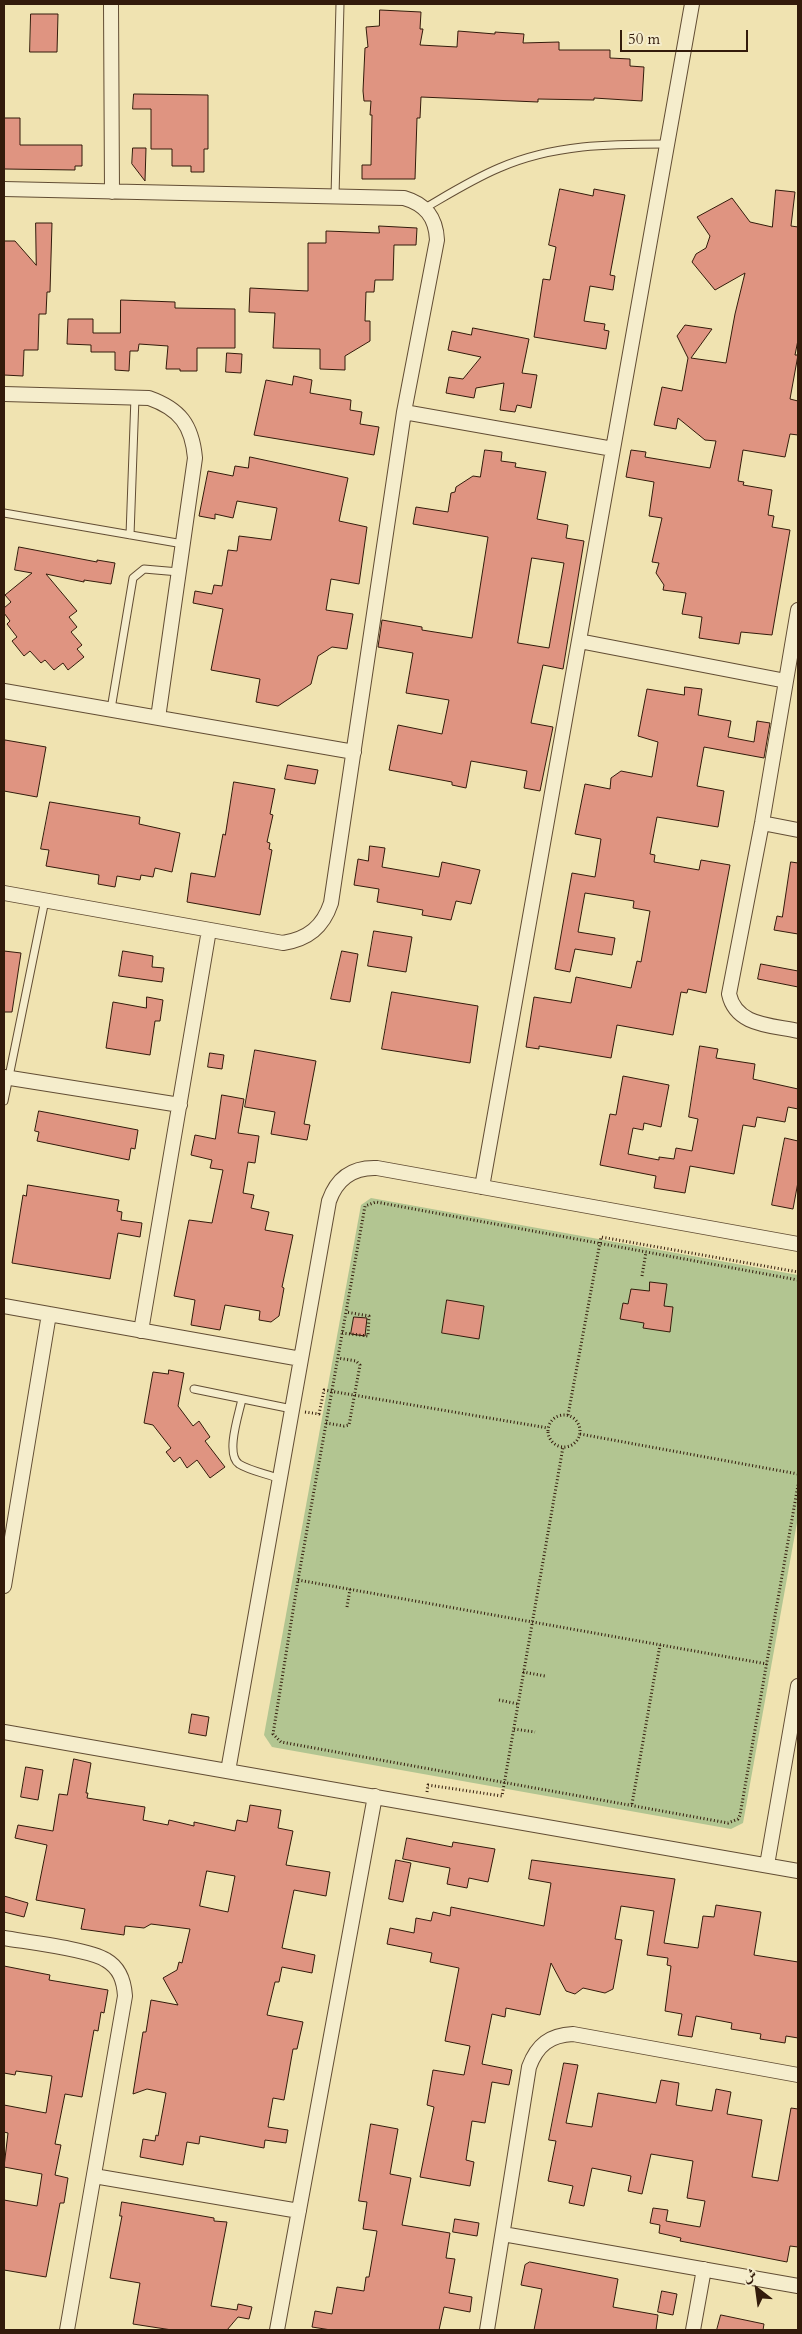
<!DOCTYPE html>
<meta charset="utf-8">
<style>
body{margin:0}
#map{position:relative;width:802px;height:2334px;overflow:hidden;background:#f0e3b1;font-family:Cardo,Amiri,serif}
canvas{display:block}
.frame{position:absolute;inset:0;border:5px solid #331b0b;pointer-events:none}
.north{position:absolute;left:732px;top:2264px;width:50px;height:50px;-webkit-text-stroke:4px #f5edcc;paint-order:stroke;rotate:330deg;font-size:14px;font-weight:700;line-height:20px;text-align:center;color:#331b0b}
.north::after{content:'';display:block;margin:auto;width:18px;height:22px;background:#331b0b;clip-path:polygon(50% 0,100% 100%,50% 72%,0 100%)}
.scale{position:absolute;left:620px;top:30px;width:128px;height:22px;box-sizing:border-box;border:2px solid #331b0b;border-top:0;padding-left:6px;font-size:15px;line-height:18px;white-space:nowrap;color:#331b0b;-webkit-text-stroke:4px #f5edcc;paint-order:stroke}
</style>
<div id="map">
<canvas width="802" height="2334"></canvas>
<div class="frame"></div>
<div class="north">ش</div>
<div class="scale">50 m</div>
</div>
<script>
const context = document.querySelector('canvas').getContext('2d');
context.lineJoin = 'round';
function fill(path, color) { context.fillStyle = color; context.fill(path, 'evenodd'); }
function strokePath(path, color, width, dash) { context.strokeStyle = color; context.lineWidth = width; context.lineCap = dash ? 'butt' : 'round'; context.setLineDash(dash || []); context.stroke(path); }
const green = new Path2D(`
 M371,1198L798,1275V1517L743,1823L731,1829L272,1747L264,1735L361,1205Z`);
const building = new Path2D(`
 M380,10L421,12L420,29H423L420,45L457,47L458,31L495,34V32L524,34L523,43L559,42V50H610V58L630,59V66L644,67L642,101L594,98V100L538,99V102L421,97L420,118H417L415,179H362V165H371L372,115H370L371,101H364L363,91L365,48L368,47L366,27L379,26Z
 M31,14H58L57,52H30Z
 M134,94L208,95V149H204V172H191V166H172V149H151V109H133Z
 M4,118H20V145H82V166H75V170L4,169Z
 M133,148H146L145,181L132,164Z
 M560,189L593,196L594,189L625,195L610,275L615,276L613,290L590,286L584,321L605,324L604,330L609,331L606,349L534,337L543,279L550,280L556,247L549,245Z
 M776,190L795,192L791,226L798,227V340L795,355H798L790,399L798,401V435L790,434L785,457L743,450L738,481L744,482L743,485L772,490L768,515L774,516L772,527L790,530L772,635L741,632L739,644L699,638L702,617L682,614L686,593L663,590L664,585L656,573L659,563L652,562L662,518L649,516L654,482L626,477L631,450L646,452L645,457L710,468L716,441L705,440L678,418L676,429L654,425L662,387L682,391L688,358L677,336L685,325L712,329L691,358L726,363L735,314L745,273L715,290L692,262L696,254L706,248L710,236L697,217L732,198L750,222L772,227Z
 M36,223H52L50,292H47L46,314H39L38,350H24L23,376L4,375V241H15L36,265Z
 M379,226L417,228L416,245H394L393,280H375L374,292H366L365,321H370V341L345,356V370L320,369V349L273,348L275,313L249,312L250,288L308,291V243H326V231L379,233Z
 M121,300L175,302V308L235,309V348H197V371H180V369H166L168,346L139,344L138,351H130L129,371L115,370V352H91V345L67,344L68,319H93V333H120Z
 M473,328L529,339L522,373L537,375L531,408L517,405L515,412L500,410L504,383L476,388L474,398L446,393L449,377L463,379L481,357L448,350L452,331L471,335Z
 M227,353L242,354L241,373L226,372Z
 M294,376L312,380L310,393L351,400L350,410L362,412L360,424L379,427L374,455L254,435L266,380L292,385Z
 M485,450L502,452L501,461L516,463L515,467L546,472L537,519L568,525L566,538L584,541L563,669L543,665L531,723L553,727L540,791L524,788L527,771L471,761L466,788L452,785V782L389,770L398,725L442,734L449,700L406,693L413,653L378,647L382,620L422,627V630L472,638L488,537L413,524L416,507L448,512L451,493L455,492L456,487L473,476L480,477ZM532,558L564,563L549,648L518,643Z
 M250,457L348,478L339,521L367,527L359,584L331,579L326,610L353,614L347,649L332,647L318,656L311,684L278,706L256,702L260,679L211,670L223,609L193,603L195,591L212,594L214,585L222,586L228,550L237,551L239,536L271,540L277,508L237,501L233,518L215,514V519L199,516L208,471L233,476L235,466L248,468Z
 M19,547L97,562V560L115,563L111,584L84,580V582L46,574L77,611L69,617L77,627L71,632L82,645L77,649L84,657L68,670L63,663L54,670L45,660L41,663L30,651L24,656L12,641L17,637L7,624L10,621L4,613V608L11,602L5,595L32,573L15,570Z
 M685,687L702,689L698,715L731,721L728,737L754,742L757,721L770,723L764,758L704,747L697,786L724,791L718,827L657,817L650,854L655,855L654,862L699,870L701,860L730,865L706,993L688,989L687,993L681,992L673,1035L617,1025L611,1058L539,1046V1049L526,1047L534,997L571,1003L576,977L631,988L637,961L641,962L650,911L633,908L634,901L585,893L578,932L615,938L612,955L575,949L570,972L555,969L572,873L595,877L601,839L575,834L585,784L610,789L611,778L621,771L652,777L658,742L638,736L647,689L684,695Z
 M5,740L46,747L37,797L4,791Z
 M288,765L318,770L315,784L285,779Z
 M234,782L275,789L270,814L273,815L267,842L270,843L269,849L272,850L260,915L187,902L191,873L215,877L223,834L225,835Z
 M50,802L140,817L139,824L180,833L172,872L155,868L153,877L141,875L140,880L117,876L115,887L98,884L99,875L46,866L49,850L41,849Z
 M370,846L385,848L382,867L439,877L442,862L480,870L471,904L456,901L451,920L422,915L423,910L377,902L379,889L354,885L358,859L368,861Z
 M791,862L798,863V934L774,930L777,916L782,917Z
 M374,931L412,937L406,972L368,966Z
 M4,951L21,953L12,1012H4Z
 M123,951L153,956L152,967L164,968L162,982L119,976Z
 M342,951L358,954L350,1002L331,999Z
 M761,964L798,971V987L758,979Z
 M392,992L478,1006L470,1063L382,1049Z
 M147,997L163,1000L160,1021H155L150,1055L106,1048L113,1002L146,1008Z
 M700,1046L718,1049L716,1058L755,1064L753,1079L798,1089V1109L788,1107L785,1122L757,1117L755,1127L743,1125L734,1174L690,1166L685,1193L654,1188L656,1176L600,1165L610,1114L616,1115L623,1076L669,1085L661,1127L644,1123L643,1130L633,1128L628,1154L659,1160V1157L674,1159L676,1148L692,1151L698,1119L689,1117Z
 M255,1050L316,1061L304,1124L310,1125L307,1140L271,1134L275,1112L245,1107Z
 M210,1053L224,1055L222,1069L208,1067Z
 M222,1095L244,1099L238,1133L259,1136L255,1163L248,1162L243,1193L254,1195L251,1208L269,1212L265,1230L293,1235L282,1287L284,1288L279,1316L271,1322L259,1320L260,1311L225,1305L220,1330L191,1325L195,1300L174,1296L189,1220L212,1223L223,1170L210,1168L212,1160L191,1155L195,1135L215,1139Z
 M39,1111L138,1130L135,1149L131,1148L129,1160L37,1141L39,1132L35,1131Z
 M785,1138L798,1141V1182L793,1209L772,1205Z
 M28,1185L119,1200L117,1211L122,1212L121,1220L142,1223L140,1237L118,1233L110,1279L12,1263L23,1195L26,1196Z
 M650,1282L667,1284L664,1306L673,1307L670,1332L643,1328L644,1323L620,1319L623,1303L628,1304L631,1289L649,1291Z
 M447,1300L484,1306L479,1339L442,1333Z
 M354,1317L367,1318L365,1336L351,1334Z
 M169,1370L184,1373L178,1406L193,1426L199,1421L210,1437L205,1441L225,1467L210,1478L197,1460L187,1468L180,1457L174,1462L166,1452L171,1448L153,1425L144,1423L153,1372L168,1374Z
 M192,1714L209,1717L206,1736L189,1733Z
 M74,1759L91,1763L86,1793H88L87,1798L145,1807L143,1820L168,1825L169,1820L194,1826V1822L235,1831L237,1820L247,1822L250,1805L281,1810L278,1828L293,1831L286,1865L330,1872L326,1896L294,1890L282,1948L315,1955L312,1973L282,1967L279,1982H275L267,2015L303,2022L297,2049H293L284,2100L273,2098L268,2127L288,2130L286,2143L265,2140L264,2148L200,2136L199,2144L187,2142L183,2165L140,2157L143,2139L155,2141L156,2135L158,2136L166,2093L147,2089L133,2094L143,2032H146L151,2000L178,2005L163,1978L177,1970L179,1962L182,1963L190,1929L151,1924L144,1928L125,1926L124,1935L81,1929L85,1909L36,1900L47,1845L15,1838L18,1825L53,1831L59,1794L67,1795ZM207,1871L235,1876L228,1912L200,1906Z
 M26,1767L43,1770L38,1800L21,1797Z
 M407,1838L452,1847L453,1842L495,1849L488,1882L469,1878L467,1888L447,1884L450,1868L403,1859Z
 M396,1860L411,1863L403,1902L389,1899Z
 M532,1860L675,1879L664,1943L698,1948L703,1916L714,1917L716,1905L761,1912L754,1955L798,1962V2038L786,2036L785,2043L760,2039L761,2034L731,2029L732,2023L696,2016L692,2037L678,2035L682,2014L665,2011L671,1966L667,1965L668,1958L647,1955L654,1911L621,1906L615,1939L622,1940L613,1989L605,1993L583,1988L575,1994L566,1991L551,1963L540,2015L506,2008L505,2017L492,2014L482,2064L512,2070L509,2085L492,2082L485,2123L472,2121L466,2160L474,2162L470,2186L420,2177L434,2107L427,2105L433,2070L464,2075L470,2046L445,2041L459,1968L430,1962L432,1953L387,1944L390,1928L414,1933L416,1918L431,1921L433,1912L450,1916L451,1907L544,1926L551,1883L529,1879Z
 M4,1896L28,1903L24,1917L4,1912Z
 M4,1966L50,1975L49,1980L108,1990L104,2013L101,2012L98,2031L94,2030L82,2097L65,2094L55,2144L61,2145L55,2175L68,2178L64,2203H60L46,2277L4,2270V2200L37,2206L42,2174L4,2167L8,2133L4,2132V2105L46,2113L52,2076L16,2071L15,2075L4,2073Z
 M564,2063L578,2065L566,2123L592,2127L598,2093L656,2103L661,2080L679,2083L676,2105L712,2111L716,2089L731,2092L727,2114L762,2120L752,2177L778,2181L791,2108L798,2109V2247L790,2246L787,2262L680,2241L681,2238L659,2233L660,2225L650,2223L653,2208L668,2210L666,2221L700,2227L705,2201L687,2198L693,2161L651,2154L642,2194L628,2191L631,2176L592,2168L584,2206L569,2203L573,2186L548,2181L556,2141L549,2140Z
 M371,2124L398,2129L390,2174L411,2178L402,2225L450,2233L446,2258L455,2259L449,2293L472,2297L470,2312L444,2307L439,2330H331L312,2327L315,2311L332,2314L337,2287L364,2291L366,2277H369L377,2231L363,2229L367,2202L359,2201Z
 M122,2202L214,2218V2221L227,2222L211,2306L237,2310L238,2304L252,2307L249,2319L238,2317L227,2330H172L133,2324L140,2283L110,2278L122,2216H120Z
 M455,2219L479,2223L477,2236L453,2232Z
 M530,2262L618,2279L613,2307L658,2315L656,2330H534L542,2289L521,2285L525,2265Z
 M662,2291L677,2294L673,2315L658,2312Z
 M721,2315L764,2324L763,2330H717Z`);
const path = new Path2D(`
 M642,1276L646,1252
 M798,1280L376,1202L365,1206L298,1580L273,1734L281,1742L728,1823L738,1819L740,1815L798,1485
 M342,1333L368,1336L369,1316L346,1312
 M305,1412L319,1414L324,1390L548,1428
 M568,1415L601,1237L798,1272
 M548 1431a16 16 0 1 1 32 0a16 16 0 1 1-32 0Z
 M326,1423L344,1426L349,1425L360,1365L356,1361L338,1358
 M580,1434L798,1474
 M298,1580L767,1664
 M347,1607L350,1589
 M523,1672L545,1676
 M499,1700L518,1704
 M514,1729L535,1732
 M427,1792L428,1785L502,1796L563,1447
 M632,1804L660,1645`);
const lane = new Path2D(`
 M335,196L340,4
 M425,208C449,194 473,179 499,168C554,144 610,144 668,144
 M4,513L183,544
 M130,535L135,397
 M111,709L133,578L144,569L179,572
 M4,1101L45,900
 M194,1389L292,1409
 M242,1399C239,1414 225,1454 239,1464C250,1471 268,1474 280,1479`);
const street = new Path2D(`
 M111,4L112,192
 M4,189L404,198C425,204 436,217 437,240L404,412L331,903C323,927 308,939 283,943L4,893
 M4,394L149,398C180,409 192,425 195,458L158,718
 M404,412L613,449
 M798,610L762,823L729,994C736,1026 771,1025 798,1031
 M579,641L786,681
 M4,691L354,752
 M762,823L798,830
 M4,1077L180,1105
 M482,1187L692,4
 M4,1306L301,1359
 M141,1331L209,930
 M4,1586L49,1314
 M4,1732L798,1871
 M228,1771L329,1201C337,1178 353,1167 377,1168L798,1244
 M767,1865L798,1686
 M4,1938C27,1942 89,1949 106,1960C120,1968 124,1981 125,1996L67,2330
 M94,2176L299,2211
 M503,2234L798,2286
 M277,2330L375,1796
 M487,2330L529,2067C537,2045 550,2035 573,2034L798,2075
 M693,2330L704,2269`);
fill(green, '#b2c591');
fill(building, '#df9481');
strokePath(building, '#331b0b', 1);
strokePath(lane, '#624d34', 9);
strokePath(street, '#624d34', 16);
strokePath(path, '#331b0b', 3, [1, 2.5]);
strokePath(lane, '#f5edcc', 7);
strokePath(street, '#f5edcc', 14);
</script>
